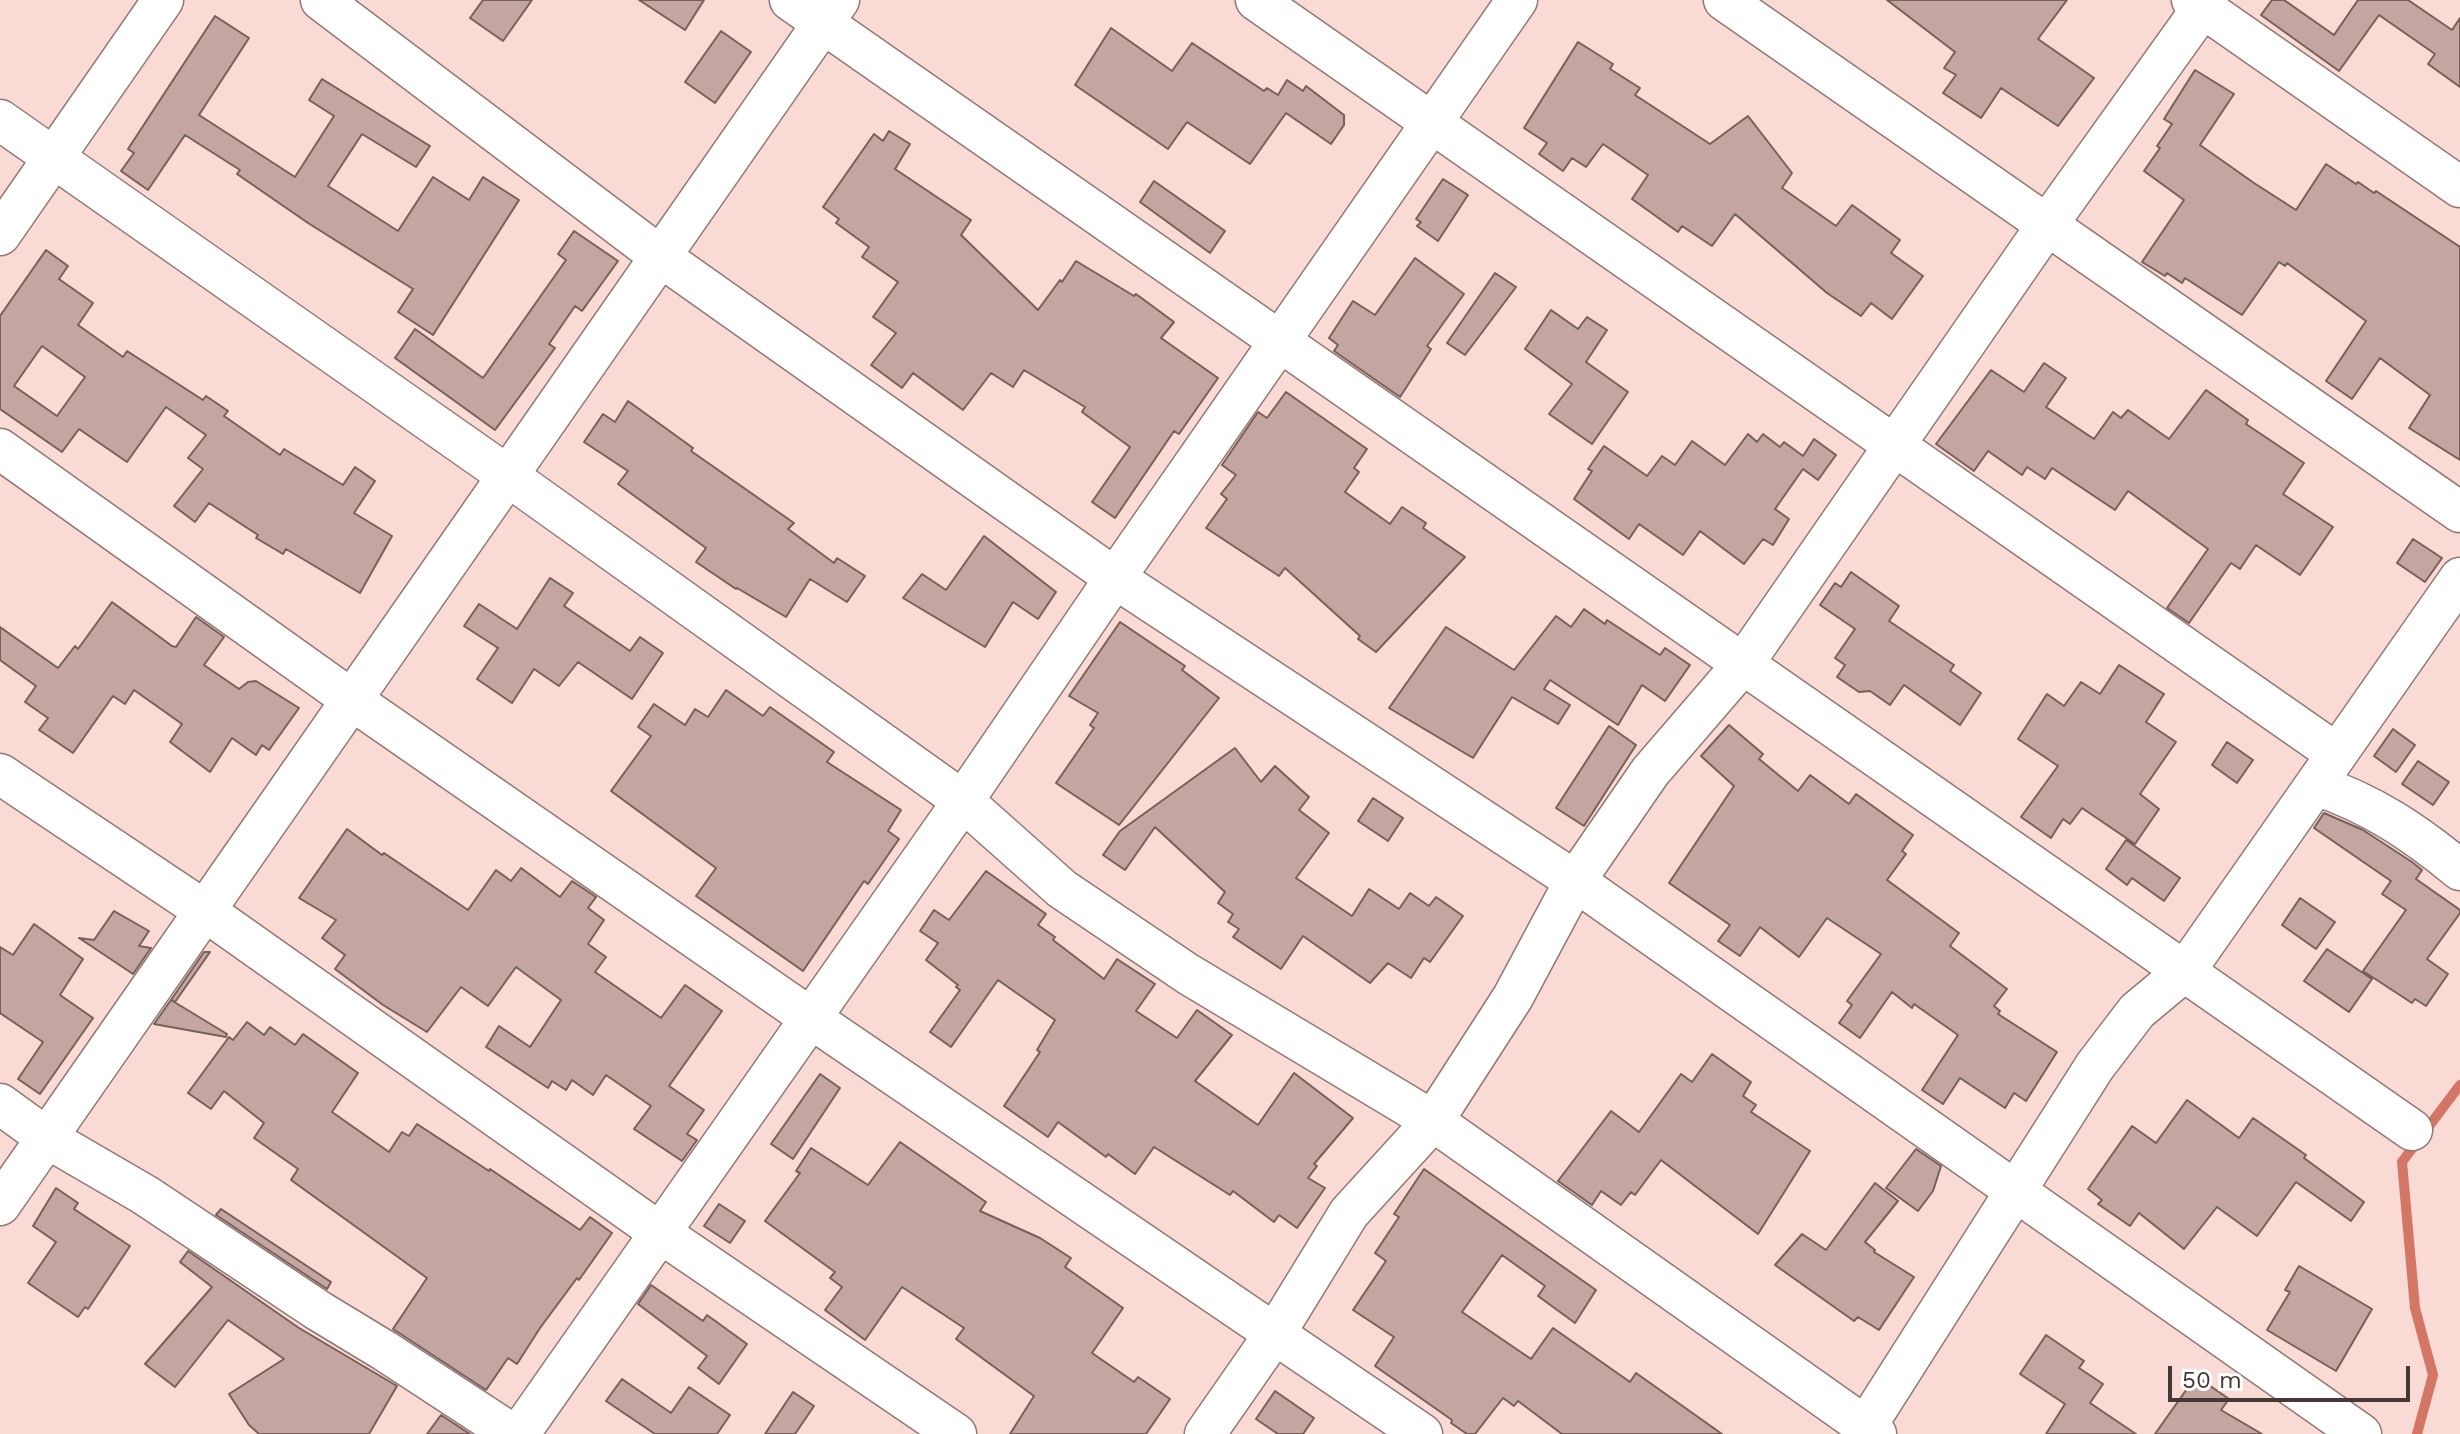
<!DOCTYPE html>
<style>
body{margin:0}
#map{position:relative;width:2460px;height:1434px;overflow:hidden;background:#f9dad5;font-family:"Work Sans",sans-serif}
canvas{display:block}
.scale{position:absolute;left:2168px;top:1366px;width:242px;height:36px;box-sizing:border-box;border:4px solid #453937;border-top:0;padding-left:10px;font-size:24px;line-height:28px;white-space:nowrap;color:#453937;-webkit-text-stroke:6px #fff;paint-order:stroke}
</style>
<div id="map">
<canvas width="2460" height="1434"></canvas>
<div class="scale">50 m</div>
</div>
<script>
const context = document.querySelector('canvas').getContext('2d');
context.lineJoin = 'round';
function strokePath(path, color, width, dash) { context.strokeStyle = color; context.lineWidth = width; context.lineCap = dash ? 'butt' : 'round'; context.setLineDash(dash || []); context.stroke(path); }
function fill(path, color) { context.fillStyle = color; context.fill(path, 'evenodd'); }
const stream = new Path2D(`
 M2417,1434L2433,1375L2415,1308L2402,1162L2460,1085`);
const building = new Path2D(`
 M483,0H532L503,41L470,18Z
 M639,0H704L685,30Z
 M1887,0H2067L2038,39L2094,78L2058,126L2001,88L1981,118L1943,93L1956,75L1944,68L1955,52Z
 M2272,0H2284L2334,35L2358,0H2408L2452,30L2460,18V87L2428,64L2435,54L2379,15L2339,71L2261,15Z
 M215,16L249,38L199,115L295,177L334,116L309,100L322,79L430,146L416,167L362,134L328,186L398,231L433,177L469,200L483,177L519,200L433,335L398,312L413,289L308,223L237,174L240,170L185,135L148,190L121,171L134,153L128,149Z
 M1111,28L1172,71L1192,43L1264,91L1267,88L1278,95L1287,80L1303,91L1306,86L1344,115V125L1331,144L1286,113L1250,164L1187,122L1168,149L1075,85Z
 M721,31L751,52L715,103L685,82Z
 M1578,42L1613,64L1610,69L1640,88L1635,95L1710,144L1748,116L1792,173L1782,188L1836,226L1852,205L1900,240L1891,253L1923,276L1892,319L1871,303L1861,316L1827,293L1735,214L1712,246L1682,226L1678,232L1632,199L1648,175L1603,144L1586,167L1572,158L1563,171L1539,154L1547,143L1524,128Z
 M2195,70L2234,94L2200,145L2254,183L2296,210L2326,164L2356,184L2358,182L2374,193L2376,191L2460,247V460L2409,428L2430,395L2380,358L2352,399L2326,381L2366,321L2287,263L2285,266L2279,262L2242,315L2185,278L2182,283L2167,273L2165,276L2142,262L2184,200L2144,171L2160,148L2157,146L2172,124L2164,119Z
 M889,131L910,144L895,169L971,220L961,235L1038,310L1060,280L1062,282L1076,261L1134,296L1136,294L1174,322L1161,338L1218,378L1179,434L1174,431L1115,518L1092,502L1130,447L1082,412L1085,407L1024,370L1013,387L991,373L963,410L913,373L902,388L871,365L896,333L873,317L898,282L862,257L869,247L836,223L839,219L823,207L874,134L883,141Z
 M1443,179L1468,195L1438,241L1417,226L1421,222L1416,219Z
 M1154,181L1225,231L1210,253L1140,202Z
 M574,231L618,261L582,311L575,306L549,344L555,348L495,430L395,358L415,329L483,378L566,260L558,254Z
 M46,250L68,266L59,279L93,303L78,325L123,357L127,351L203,400L206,396L228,411L224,416L280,455L284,449L343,485L355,467L375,481L354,513L392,536L360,593L286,549L283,554L256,538L258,535L209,503L195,522L174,506L203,469L188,458L206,435L166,407L127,462L79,429L62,452L0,409V316ZM42,346L85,377L57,416L14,386Z
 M1415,258L1464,294L1427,346L1431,349L1400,397L1334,351L1338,345L1329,338L1353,301L1375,315Z
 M1495,273L1516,287L1465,355L1447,343Z
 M1551,310L1578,329L1587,317L1607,330L1586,362L1628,392L1592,444L1549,414L1572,384L1525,349Z
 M2044,363L2066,378L2046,407L2094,439L2113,412L2121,418L2128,410L2169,439L2206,390L2248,420L2246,424L2304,463L2283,494L2333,527L2300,575L2256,545L2240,569L2231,563L2189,623L2167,608L2208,549L2128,491L2115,510L2052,468L2045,479L2027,467L2022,475L1988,451L1974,471L1936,444L1991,370L2024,392Z
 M1286,392L1367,449L1354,468L1359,472L1345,492L1390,524L1402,507L1426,523L1423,528L1465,557L1376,652L1358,639L1360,636L1285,568L1279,576L1206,528L1227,499L1221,494L1236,475L1222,465L1258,412L1267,418Z
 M628,401L693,448L691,451L794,523L788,529L834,563L837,558L865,576L847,602L810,579L786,617L737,588L736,589L696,562L706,548L618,484L628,471L584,442L603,414L615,422Z
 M1748,434L1757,442L1763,434L1780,447L1784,442L1803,456L1814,439L1836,455L1818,480L1803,469L1775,509L1789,519L1773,545L1763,539L1744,564L1700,531L1683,555L1639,524L1629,539L1574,499L1592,471L1588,469L1604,446L1647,476L1662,456L1675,465L1692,441L1725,465Z
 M984,536L1056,592L1038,619L1013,602L985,647L903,598L922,574L946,590Z
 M2413,539L2442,558L2425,582L2397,563Z
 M1851,572L1899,606L1889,621L1954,665L1950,671L1981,693L1960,725L1904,685L1890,705L1870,691L1859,692L1837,677L1845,665L1835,658L1855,629L1820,605L1835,583L1841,587Z
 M550,578L573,593L564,606L630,651L640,637L663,653L632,699L578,662L559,686L534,669L512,703L477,679L498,648L464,626L479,604L517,629Z
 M112,602L172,646L176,647L196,617L224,637L204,665L239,689L248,682L256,681L299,708L269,750L262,745L256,755L232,738L210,772L170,742L182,724L134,690L125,704L113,696L73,753L39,730L48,718L25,702L36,686L0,660V627L58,668L75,646L78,649Z
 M1584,609L1605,624L1607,620L1660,655L1665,648L1690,665L1665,701L1642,685L1618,725L1550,680L1544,689L1570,705L1558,724L1512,697L1473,758L1389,708L1446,627L1514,670L1556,616L1571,627Z
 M1120,622L1185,666L1182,670L1219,698L1119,825L1056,783L1094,728L1090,725L1098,713L1069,696Z
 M2119,665L2164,694L2146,722L2176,742L2140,794L2159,809L2135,844L2082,808L2070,824L2063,819L2051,838L2021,817L2058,766L2018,739L2047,694L2064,706L2081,682L2100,694Z
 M726,690L763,716L770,707L834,752L827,762L901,810L888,831L899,839L868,884L864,881L803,971L696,896L716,868L611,791L651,736L638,727L654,704L685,725L695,709L708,717Z
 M1729,725L1763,754L1759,759L1798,791L1810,775L1849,804L1856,794L1913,835L1902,851L1906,854L1887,880L1959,933L1950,946L2007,989L1994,1006L2000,1011L1998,1014L2057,1052L2026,1101L2014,1093L2005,1108L1960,1078L1943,1104L1922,1090L1958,1035L1914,1004L1912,1008L1892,992L1860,1038L1839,1023L1852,1005L1847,1001L1881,954L1827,918L1799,957L1760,927L1740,956L1718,941L1730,925L1669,883L1734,786L1701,756Z
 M1609,726L1636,745L1584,826L1556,808Z
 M2393,729L2415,745L2396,772L2374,756Z
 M2227,742L2253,760L2237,783L2212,765Z
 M1235,748L1261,782L1275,766L1309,797L1299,810L1329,833L1296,878L1352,916L1369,889L1399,909L1410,893L1429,906L1436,897L1463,916L1430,962L1424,958L1411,978L1388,963L1370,983L1303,936L1281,969L1233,937L1239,929L1228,922L1233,914L1218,903L1225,892L1155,827L1125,870L1103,855L1120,831Z
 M2418,761L2449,782L2433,805L2402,784Z
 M1373,798L1403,818L1388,841L1358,821Z
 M2324,813L2363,830L2412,862L2422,870L2416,879L2460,910V913L2427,959L2448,974L2426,1006L2415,999L2412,1003L2363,971L2406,910L2382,894L2391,881L2314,828Z
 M347,829L382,855L384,853L468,910L496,870L511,881L521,868L560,897L572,881L596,897L588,908L604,920L588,944L606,957L595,972L661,1018L685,985L722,1011L669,1086L704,1110L687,1134L697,1140L682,1161L634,1129L651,1106L606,1075L593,1095L572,1080L566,1090L552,1081L548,1088L486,1047L499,1026L530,1047L561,1000L516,967L488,1006L461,987L427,1032L383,1005L335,969L345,955L322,938L336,920L299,898Z
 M2126,840L2180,878L2164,901L2132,878L2127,885L2106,869Z
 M986,871L1046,914L1038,925L1055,937L1053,940L1104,979L1117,959L1155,984L1136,1011L1177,1038L1197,1010L1232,1035L1195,1081L1258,1125L1294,1073L1353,1118L1314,1164L1317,1166L1308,1178L1325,1188L1297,1228L1279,1215L1274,1222L1233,1191L1230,1195L1154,1147L1135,1174L1108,1154L1106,1157L1058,1122L1048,1137L1004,1106L1040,1052L1037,1050L1055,1020L998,980L951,1047L930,1032L960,990L956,987L958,985L926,960L938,943L920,931L934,910L949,920Z
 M2300,898L2335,922L2316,949L2282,925Z
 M114,911L149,931L139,946L151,948L133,974L79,938L94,940Z
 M34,924L83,959L60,995L93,1018L40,1094L18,1079L43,1042L0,1013V947L13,955Z
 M2327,949L2372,979L2349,1012L2304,981Z
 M204,952H210L175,1002L171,1000Z
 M171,1000L227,1034L226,1037L154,1024Z
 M247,1022L264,1035L270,1027L295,1045L303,1034L358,1073L332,1112L389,1152L402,1132L409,1136L417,1124L489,1171L490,1169L580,1230L590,1217L612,1233L579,1280L577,1278L540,1328L517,1364L508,1358L486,1390L393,1329L427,1278L291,1180L298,1169L254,1138L264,1123L224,1091L211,1109L188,1093L229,1037L233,1040Z
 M1712,1054L1751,1082L1743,1096L1756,1105L1751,1112L1810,1151L1758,1234L1661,1160L1635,1195L1631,1192L1621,1205L1601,1191L1592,1205L1558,1181L1611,1111L1639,1132L1681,1074L1692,1082Z
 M820,1074L840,1088L793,1159L771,1144Z
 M2187,1100L2239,1138L2253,1118L2306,1155L2304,1158L2364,1202L2351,1221L2296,1182L2257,1236L2217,1207L2184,1249L2139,1213L2130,1226L2098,1204L2102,1200L2088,1189L2132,1126L2156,1143Z
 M900,1142L986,1202L980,1211L1040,1238L1071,1258L1065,1267L1123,1308L1092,1353L1134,1382L1138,1377L1170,1399L1146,1434H1010L1034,1396L956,1339L964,1328L902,1287L865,1340L825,1310L842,1287L830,1278L835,1272L765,1221L800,1173L796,1171L811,1148L868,1185Z
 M1916,1149L1941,1166L1933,1191L1918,1211L1886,1188Z
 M1424,1169L1596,1290L1575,1323L1538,1296L1545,1286L1502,1255L1462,1312L1531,1359L1553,1328L1630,1382L1636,1373L1722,1434H1562L1518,1401L1514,1406L1503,1398L1475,1434H1467L1451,1423L1452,1420L1375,1366L1394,1337L1353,1310L1386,1261L1375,1253L1399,1217L1394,1214Z
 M1875,1183L1898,1201L1865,1242L1875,1250L1874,1252L1914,1277L1879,1330L1858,1317L1854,1321L1775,1265L1802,1234L1826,1250Z
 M56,1188L78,1203L74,1209L130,1246L88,1309L85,1307L78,1317L28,1283L56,1242L33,1226Z
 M719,1204L745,1221L730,1243L704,1226Z
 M221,1209L331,1282L327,1289L216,1215Z
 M188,1251L299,1328L397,1386L369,1434H259L249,1425L229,1394L284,1359L228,1320L175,1387L145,1364L212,1287L180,1262Z
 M2299,1266L2372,1309L2336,1371L2267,1330L2290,1292L2285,1290Z
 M651,1285L703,1321L707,1315L747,1344L719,1384L698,1368L707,1356L638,1304Z
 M2046,1335L2084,1361L2079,1368L2103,1384L2090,1403L2136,1434H2046L2065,1404L2020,1374Z
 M2196,1376L2229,1399L2221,1410L2262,1434H2155Z
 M622,1379L671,1413L689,1387L730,1415L717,1434H655L606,1401Z
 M1275,1391L1314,1418L1303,1434H1278L1256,1419Z
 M793,1392L814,1406L795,1434H765Z
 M441,1415L470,1434H427Z`);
const minor = new Path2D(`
 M321,0L661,257L1115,578L1575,881L2361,1434
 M790,0L2412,1130
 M1256,0L2337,754
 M1724,0L2460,512
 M2192,0L2460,187
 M0,120L508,476L963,801L1062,889L1188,974L1433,1121L1876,1434
 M0,235L163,0
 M0,449L352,700L809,1017L1422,1434
 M0,774L205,911L659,1232L956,1434
 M2316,785C2372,804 2414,832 2460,870
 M0,1104L47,1138L145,1195L319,1311L385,1351L512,1434
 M0,1205L839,0
 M519,1434L963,801L1115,578L1517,0
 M1205,1434L1276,1332L1349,1213L1433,1121L1513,997L1575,881L1650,772L1743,664L2047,225L2208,0
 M1861,1434L2095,1066L2137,1011L2185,971L2460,578`);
strokePath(stream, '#d47666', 10);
fill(building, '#c3a6a1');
strokePath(building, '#795f5a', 2);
strokePath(minor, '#927772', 43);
strokePath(minor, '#fff', 40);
</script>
